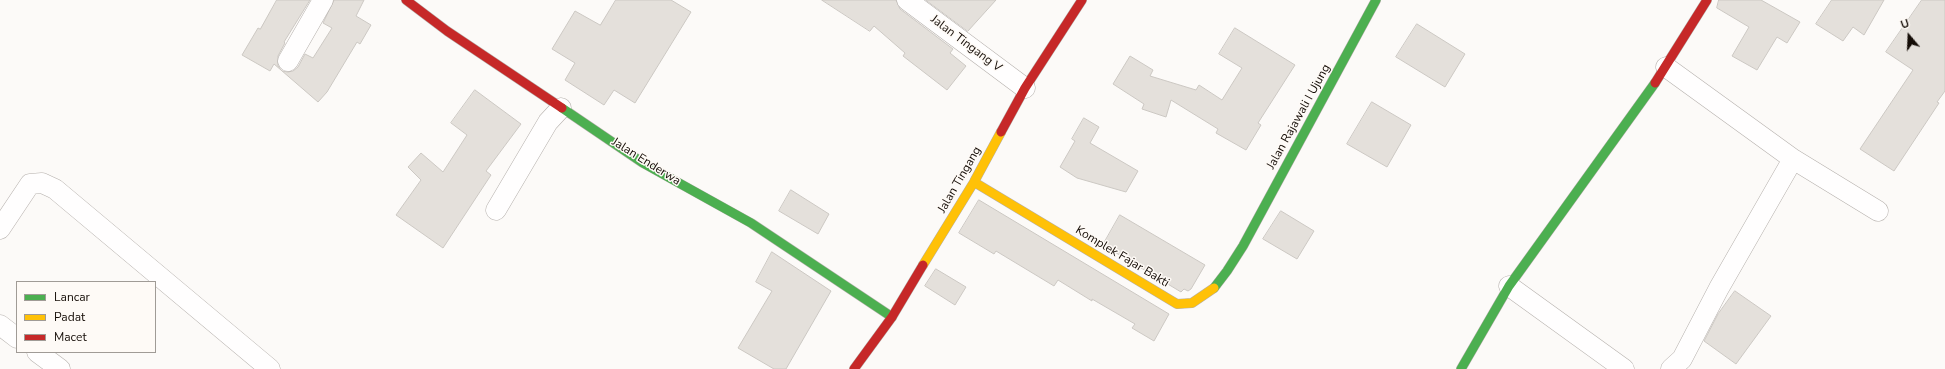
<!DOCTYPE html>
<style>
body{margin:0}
#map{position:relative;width:1945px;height:369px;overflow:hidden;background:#fcfaf8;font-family:"Nunito Sans",sans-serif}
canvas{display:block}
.legend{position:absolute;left:16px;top:281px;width:140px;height:72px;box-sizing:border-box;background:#fefaf6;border:1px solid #a09b96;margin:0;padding:5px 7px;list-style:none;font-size:12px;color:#140c06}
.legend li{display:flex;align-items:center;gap:8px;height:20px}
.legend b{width:20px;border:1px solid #a09b96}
.north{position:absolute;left:1889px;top:16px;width:40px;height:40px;-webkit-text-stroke:3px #fefaf6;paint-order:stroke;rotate:341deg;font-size:11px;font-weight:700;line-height:16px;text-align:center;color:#140c06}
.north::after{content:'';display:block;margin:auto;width:14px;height:18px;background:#140c06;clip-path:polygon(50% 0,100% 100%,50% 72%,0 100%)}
</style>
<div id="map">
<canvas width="1945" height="369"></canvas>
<ul class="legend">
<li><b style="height:5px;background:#4caf50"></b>Lancar</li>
<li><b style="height:5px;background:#ffc107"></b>Padat</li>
<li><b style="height:5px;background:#c62828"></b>Macet</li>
</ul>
<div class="north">U</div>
</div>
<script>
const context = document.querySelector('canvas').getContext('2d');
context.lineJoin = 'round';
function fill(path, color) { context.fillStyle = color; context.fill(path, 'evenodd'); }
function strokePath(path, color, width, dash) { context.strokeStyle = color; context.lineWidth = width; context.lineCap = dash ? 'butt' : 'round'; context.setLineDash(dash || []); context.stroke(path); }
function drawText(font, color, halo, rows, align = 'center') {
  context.font = font + ' "Nunito Sans",sans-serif'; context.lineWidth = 3; context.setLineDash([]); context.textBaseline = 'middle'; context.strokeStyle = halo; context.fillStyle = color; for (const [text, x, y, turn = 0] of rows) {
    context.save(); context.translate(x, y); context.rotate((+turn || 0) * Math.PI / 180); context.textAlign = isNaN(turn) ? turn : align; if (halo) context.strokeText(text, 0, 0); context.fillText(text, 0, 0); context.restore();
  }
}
const building = new Path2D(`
 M277,0H310L284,42L285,43L278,56V66L282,71L288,72L293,71L298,67L305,54L313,58L332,28L323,23L334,0H364L356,16L371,25L360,44L357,42L327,92L318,102L274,64L270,71L242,55L258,28L260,29Z
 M616,0H671L691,12L635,103L614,90L604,105L565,80L575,63L552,49L575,11L600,25Z
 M822,0H896L900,9L953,49L950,53L966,66L947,90L903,56L905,53L874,26L870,31Z
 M926,0H996L968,31Z
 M1719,0H1761L1800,22L1787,43L1777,37L1757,70L1732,56L1749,27L1717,8Z
 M1832,0H1884L1864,35L1853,27L1843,41L1816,24Z
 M1922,0H1945V91L1937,102L1939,103L1894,171L1860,149L1913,70L1886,52Z
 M1417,24L1465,54L1445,87L1396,57Z
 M1235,28L1295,65L1258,123L1261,125L1246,150L1216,133L1218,129L1171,100L1166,117L1142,109L1144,104L1113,84L1130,56L1153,70L1150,76L1196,90L1199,85L1222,100L1242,68L1219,54Z
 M475,90L521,124L486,171L491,175L443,248L396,215L421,180L408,167L421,153L443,172L467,135L451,123Z
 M1372,102L1411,125L1387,167L1347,144Z
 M1084,118L1099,127L1090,143L1138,171L1126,192L1077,178L1060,167L1075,141L1072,139Z
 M791,190L829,214L818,234L779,211Z
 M979,200L1169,314L1154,341L1132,328L1135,324L1092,299V301L1058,280L1054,286L996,251L994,254L959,233Z
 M1281,211L1314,231L1297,259L1263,239Z
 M1120,215L1205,265L1191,289L1188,291L1184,289L1181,292L1103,245Z
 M772,252L831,291L786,369H774L738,348L772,291L756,282Z
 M936,269L966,287L955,305L925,286Z
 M1735,291L1771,316L1736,364L1704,341L1718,314Z`);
const street = new Path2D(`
 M907,0L1025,88
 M288,61L323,0
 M1666,67L1793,159L1719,288L1682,359L1671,369
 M1793,159L1878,211
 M496,210L548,122L561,108
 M0,229L30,184L42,183L55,189L270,369
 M1509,286L1624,369
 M0,325L17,338
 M37,352L60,369`);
const fast = new Path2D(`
 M562,108L643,163L751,223L892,317
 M1214,288L1227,271L1243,246L1376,0
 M1461,369L1509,286L1655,83`);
const slow = new Path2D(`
 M974,182L1177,304L1192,303L1214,288
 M923,265L974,182L1001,132`);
const jam = new Path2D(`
 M406,0L447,31L562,108
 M1655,83L1707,0
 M1001,132L1025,88L1082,0
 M854,369L892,317L923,265`);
const streetNames = [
 ["Jalan Tingang V",966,44,37],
 ["Jalan Rajawali I Ujung",1299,117,-61],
 ["Jalan Enderwa",646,162,32],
 ["Jalan Tingang",960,180,-60],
 ["Komplek Fajar Bakti",1122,257,31]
];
fill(building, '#e4e0db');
strokePath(building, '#ccc8c3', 1);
strokePath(street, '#b5b0ac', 21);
strokePath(fast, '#b5b0ac', 10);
strokePath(slow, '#b5b0ac', 10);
strokePath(jam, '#b5b0ac', 10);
strokePath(street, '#fffefe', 20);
strokePath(fast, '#4caf50', 9);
strokePath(slow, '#ffc107', 9);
strokePath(jam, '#c62828', 9);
drawText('12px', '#140c06', '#fefaf6', streetNames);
</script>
